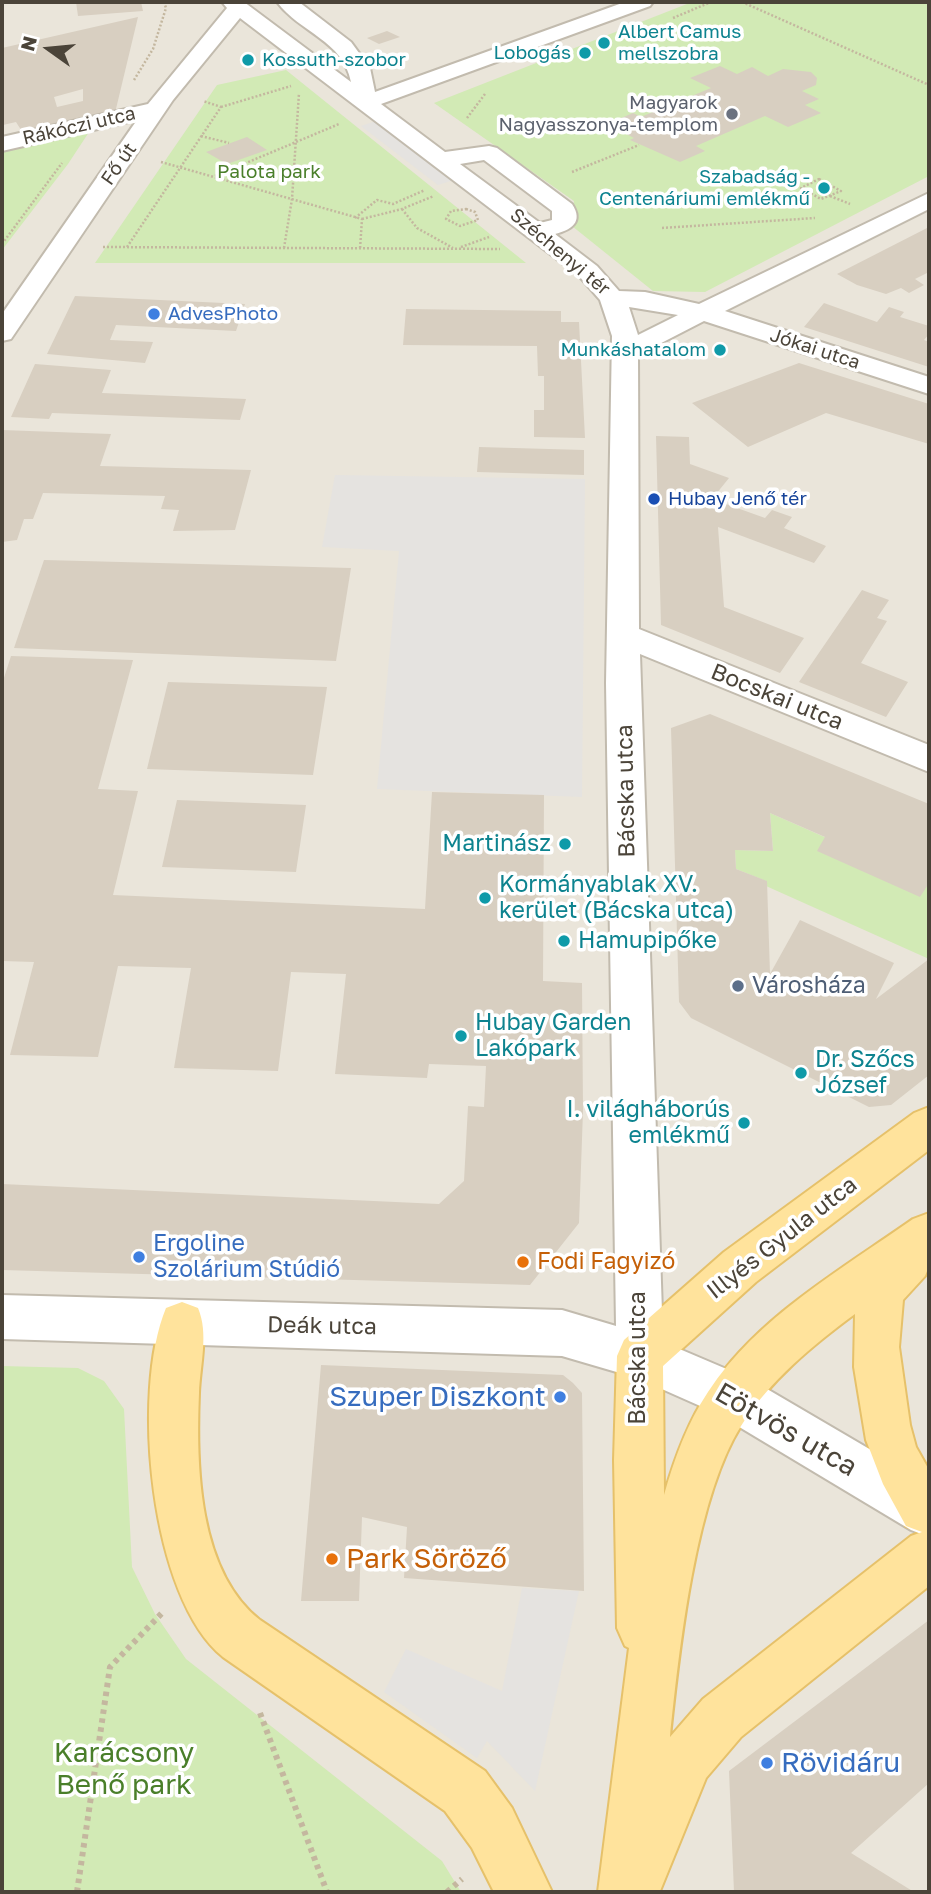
<!DOCTYPE html>
<meta charset="utf-8">
<style>
body{margin:0}
#map{position:relative;width:931px;height:1894px;overflow:hidden;background:#f6f3ec;font-family:"Golos Text",sans-serif}
canvas{display:block}
.frame{position:absolute;inset:0;border:4px solid #4b4439;pointer-events:none}
.north{position:absolute;left:14px;top:14px;width:70px;height:70px;-webkit-text-stroke:5px #fff;paint-order:stroke;rotate:285deg;font-size:19px;font-weight:700;line-height:28px;text-align:center;color:#4b4439}
.north::after{content:'';display:block;margin:auto;width:24px;height:32px;background:#4b4439;clip-path:polygon(50% 0,100% 100%,50% 72%,0 100%)}
</style>
<div id="map">
<canvas width="931" height="1894"></canvas>
<div class="frame"></div>
<div class="north">N</div>
</div>
<script>
const context = document.querySelector('canvas').getContext('2d');
context.lineJoin = 'round';
function fill(path, color) { context.fillStyle = color; context.fill(path, 'evenodd'); }
function strokePath(path, color, width, dash) { context.strokeStyle = color; context.lineWidth = width; context.lineCap = dash ? 'butt' : 'round'; context.setLineDash(dash || []); context.stroke(path); }
function drawText(font, color, halo, rows, align = 'center') {
  context.font = font + ' "Golos Text",sans-serif'; context.lineWidth = 7; context.setLineDash([]); context.textBaseline = 'middle'; context.strokeStyle = halo; context.fillStyle = color; for (const [text, x, y, turn = 0] of rows) {
    context.save(); context.translate(x, y); context.rotate((+turn || 0) * Math.PI / 180); context.textAlign = isNaN(turn) ? turn : align; if (halo) context.strokeText(text, 0, 0); context.fillText(text, 0, 0); context.restore();
  }
}
const residential = new Path2D(`
 M2,2H929V1892H2Z`);
const green = new Path2D(`
 M692,2H929V176L705,292L653,291L572,226L574,201L434,103Z
 M286,70L526,263H95L217,85Z
 M93,126L68,164L2,250V147Z
 M770,813L929,883V959L766,886V881L736,869L735,850L773,851Z
 M2,1366L78,1368L104,1381L124,1409L132,1567L155,1614L186,1659L442,1861L461,1892H2Z`);
const parking = new Path2D(`
 M379,120L457,179L438,185L361,126Z
 M335,475L585,479L582,797L377,789L399,551L322,547Z
 M522,1588L579,1591L535,1791L487,1741L477,1758L384,1692L406,1649L502,1691Z`);
const building = new Path2D(`
 M76,2H141L143,11L78,16Z
 M138,17L115,113L23,133L16,122L3,125L2,48ZM83,89V101L57,107L54,97Z
 M387,31L400,37L379,44L367,38Z
 M720,66L737,74L752,67L768,76L783,69L811,72L817,78L816,85L802,91L819,99L805,105L821,113L788,127L765,116L696,146L705,151L680,162L630,140L634,138L607,124L633,113L641,117L711,88L690,78Z
 M247,137L267,150L227,164L206,152Z
 M929,227V272L915,279L924,285L909,293L901,288L886,294L857,285L837,274Z
 M75,296L245,304L236,331L116,325L110,340L153,342L145,363L47,354Z
 M824,303L877,322L889,307L904,312L900,317L929,326V334L924,340L929,342V367L804,327Z
 M406,309L561,311V322H579L585,438L534,437V410H544V376H538L537,346L403,345Z
 M799,363L929,404V444L826,413L748,447L692,403Z
 M35,364L111,370L102,393L246,399L240,420L52,413L49,419L11,417Z
 M2,430L111,434L100,466L251,470L235,530L173,531L179,510L161,509L165,496L43,493L33,519H24L17,540L2,542Z
 M656,436L689,437L690,464L729,478L712,499L765,518L772,510L792,517L784,528L826,546L814,563L718,527L724,607L804,638L780,673L661,625Z
 M479,447L584,450V475L477,472Z
 M44,560L351,568L336,661L14,648Z
 M862,590L889,600L877,618L887,621L861,663L908,682L886,717L799,682Z
 M11,656L133,660L98,789L138,791L113,895L425,909L432,792L544,795L543,981L582,983L583,1111L579,1223L530,1285L2,1270V1184L439,1204L464,1181L468,1106L484,1107L486,1066L429,1064L427,1078L335,1074L346,974L291,972L278,1071L174,1068L191,968L118,966L98,1057L10,1055L34,962L2,961V684Z
 M168,682L327,687L313,775L147,769Z
 M710,714L929,804V883L920,897L817,851L825,837L770,813L773,851L735,850L736,869L767,881L770,974L800,920L894,963L876,999L929,959V1075L891,1105L869,1107L691,1018L679,1002L671,728Z
 M177,800L306,805L296,872L162,867Z
 M321,1365L563,1375L573,1383L582,1393L584,1591L404,1578L407,1527L362,1517L359,1601H301Z
 M929,1620V1783L851,1853L914,1892H734L729,1771Z`);
const pathFar1 = new Path2D(`
 M742,2L929,85
 M673,18L711,2
 M134,80L153,49L166,8L164,2
 M221,107L291,86
 M467,118L485,94
 M201,136L229,143
 M161,162L362,219L360,249
 M572,172L639,145
 M215,176L339,124
 M819,179L841,191L821,199L801,188Z
 M830,196L850,204
 M402,209L417,228L453,248
 M466,209L475,212L478,220L460,226L446,219L451,211Z
 M355,218L377,200L393,204L425,190
 M362,219L402,209L434,196
 M662,228L815,218
 M2,244L62,163
 M103,247L500,249
 M127,247L221,107L203,101
 M461,247L489,237
 M284,248L292,199L299,93`);
const path = new Path2D(`
 M260,1713L327,1892
 M77,1892L110,1667L162,1613
 M447,1892L462,1879`);
const minor = new Path2D(`
 M222,2H244L351,82C343,40 300,33 277,2H299L351,42L370,68L375,92L625,2H653L650,6L381,104L445,152L489,146L497,148L572,204C584,222 571,230 555,234L597,266L619,291L645,292L699,304L929,193V209L725,311L929,377V394L704,321L638,355L639,629L929,745V772L640,654L663,1342L750,1379L929,1484V1537L911,1530L716,1413L637,1378L562,1356L2,1339V1295L562,1310L616,1326L606,683L612,336L600,300L579,276L240,18L173,100L11,339L2,341V314L137,120L2,151V137L148,104L227,8ZM484,160L552,211V220L540,223L460,164ZM629,307L678,315L638,335Z`);
const major = new Path2D(`
 M929,1107V1150L756,1282L663,1366L664,1495C674,1460 687,1423 708,1392C757,1317 842,1269 913,1219L929,1213V1266L925,1276L903,1300L899,1347L910,1425L916,1447L929,1470V1586L741,1737L706,1778L660,1891L598,1892L629,1648L625,1646L617,1628L614,1460L617,1356L624,1340L724,1252L914,1113ZM855,1314L854,1367L866,1440L883,1484L906,1526L922,1532L911,1536L703,1699L670,1737C679,1651 695,1499 741,1426C769,1381 813,1345 855,1314Z
 M182,1302L198,1308C209,1334 200,1365 199,1393C196,1466 198,1571 260,1620L485,1771L512,1808L552,1892H494L472,1848L445,1811L223,1657C150,1598 131,1391 166,1308Z`);
const markers = [
 [604,43,7,"#0f9aa8"],
 [585,53,7,"#0f9aa8"],
 [248,60,7,"#0f9aa8"],
 [732,114,7,"#6b7280"],
 [824,188,7,"#0f9aa8"],
 [154,314,7,"#3f7fe0"],
 [720,350,7,"#0f9aa8"],
 [654,499,7,"#1a4fb4"],
 [565,844,7,"#0f9aa8"],
 [485,898,7,"#0f9aa8"],
 [564,941,7,"#0f9aa8"],
 [738,986,7,"#5c6f8a"],
 [461,1036,7,"#0f9aa8"],
 [801,1073,7,"#0f9aa8"],
 [744,1123,7,"#0f9aa8"],
 [139,1257,7,"#3f7fe0"],
 [523,1262,7,"#e8710a"],
 [560,1397,7,"#3f7fe0"],
 [332,1559,7,"#e8710a"],
 [767,1763,7,"#3f7fe0"]
];
const farCulturenames = [
 ["Albert Camus",618,32,"left"],
 ["mellszobra",618,54,"left"],
 ["Lobogás",571,53],
 ["Kossuth-szobor",262,60,"left"],
 ["Szabadság -",810,177],
 ["Centenáriumi emlékmű",810,199],
 ["Munkáshatalom",706,350]
];
const farWorshipnames = [
 ["Magyarok",718,103],
 ["Nagyasszonya-templom",718,125]
];
const farStreetnames = [
 ["Rákóczi utca",79,126,-13],
 ["Fő út",119,164,-55],
 ["Széchenyi tér",560,252,40],
 ["Jókai utca",815,349,18]
];
const farParknames = [
 ["Palota park",269,172]
];
const farShopnames = [
 ["AdvesPhoto",168,314]
];
const farTransitnames = [
 ["Hubay Jenő tér",668,499]
];
const streetNames = [
 ["Bocskai utca",777,697,22],
 ["Bácska utca",626,791,-91],
 ["Illyés Gyula utca",782,1238,-38],
 ["Deák utca",322,1326,1],
 ["Bácska utca",638,1358,-90]
];
const cultureNames = [
 ["Martinász",551,844,"right"],
 ["Kormányablak XV.",499,885],
 ["kerület (Bácska utca)",499,911],
 ["Hamupipőke",578,941],
 ["Hubay Garden",475,1023],
 ["Lakópark",475,1049],
 ["Dr. Szőcs",815,1060],
 ["József",815,1086],
 ["I. világháborús",730,1110,"right"],
 ["emlékmű",730,1136,"right"]
];
const serviceNames = [
 ["Városháza",752,986]
];
const shopNames = [
 ["Ergoline",153,1244],
 ["Szolárium Stúdió",153,1270]
];
const foodNames = [
 ["Fodi Fagyizó",537,1262]
];
const nearShopnames = [
 ["Szuper Diszkont",546,1397],
 ["Rövidáru",781,1763,"left"]
];
const nearStreetnames = [
 ["Eötvös utca",786,1430,30]
];
const nearFoodnames = [
 ["Park Söröző",346,1559]
];
const nearParknames = [
 ["Karácsony",124,1753],
 ["Benő park",124,1785]
];
fill(residential, '#eae5da');
fill(green, '#d2eab5');
fill(parking, '#e5e3e0');
fill(building, '#d8cfc1');
strokePath(minor, '#c2bbae', 4);
strokePath(major, '#e6c16a', 4);
strokePath(pathFar1, '#c4b79f', 2.5, [2, 2]);
strokePath(path, '#c4b79f', 6, [4.5, 4.5]);
fill(minor, '#fff');
fill(major, '#ffe39c');
for (const [x, y, r, color] of markers) { const dot = new Path2D(); dot.arc(x, y, r, 0, 2 * Math.PI); context.fillStyle = color; context.fill(dot); strokePath(dot, '#fff', 2.5); }
drawText('19px', '#0d838f', '#fff', farCulturenames, 'right');
drawText('19px', '#5b616d', '#fff', farWorshipnames, 'right');
drawText('19px', '#4b4439', '#fff', farStreetnames);
drawText('19px', '#4a7f2a', '#fff', farParknames);
drawText('19px', '#366cbe', '#fff', farShopnames, 'left');
drawText('19px', '#164399', '#fff', farTransitnames, 'left');
drawText('23px', '#4b4439', '#fff', streetNames);
drawText('23px', '#0d838f', '#fff', cultureNames, 'left');
drawText('23px', '#4e5e75', '#fff', serviceNames, 'left');
drawText('23px', '#366cbe', '#fff', shopNames, 'left');
drawText('23px', '#c56008', '#fff', foodNames, 'left');
drawText('28px', '#366cbe', '#fff', nearShopnames, 'right');
drawText('28px', '#4b4439', '#fff', nearStreetnames);
drawText('28px', '#c56008', '#fff', nearFoodnames, 'left');
drawText('28px', '#4a7f2a', '#fff', nearParknames);
</script>
